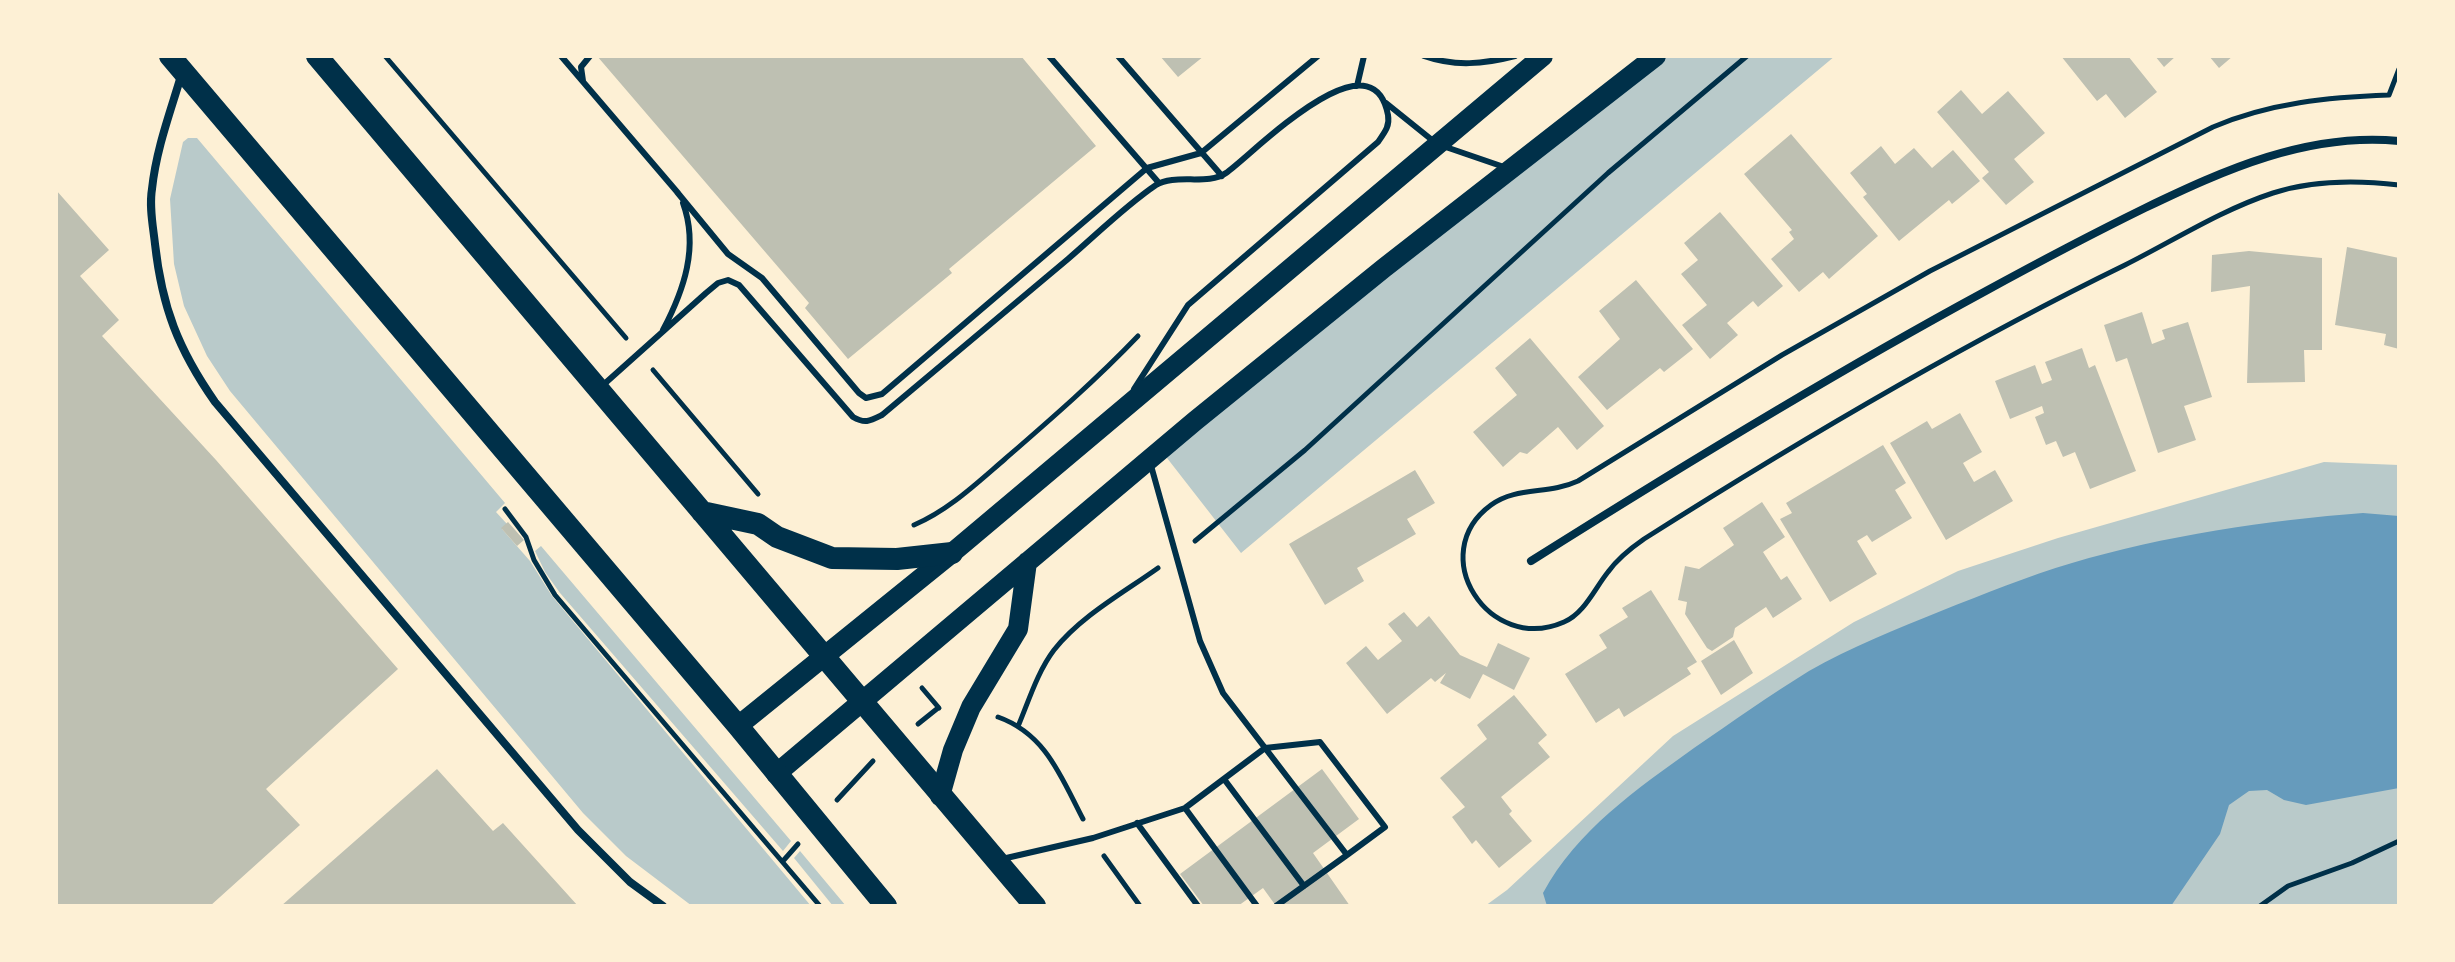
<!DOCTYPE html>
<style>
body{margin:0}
#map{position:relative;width:2455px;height:962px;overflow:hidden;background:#fdf0d5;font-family:"Fira Sans",sans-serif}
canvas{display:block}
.frame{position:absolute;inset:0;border:58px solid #fdf0d5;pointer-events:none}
</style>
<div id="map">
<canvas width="2455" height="962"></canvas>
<div class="frame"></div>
</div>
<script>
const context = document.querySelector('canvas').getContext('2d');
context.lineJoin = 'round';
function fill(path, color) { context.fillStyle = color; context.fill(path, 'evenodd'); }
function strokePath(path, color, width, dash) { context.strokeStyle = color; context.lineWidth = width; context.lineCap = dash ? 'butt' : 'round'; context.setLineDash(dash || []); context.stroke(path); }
const green = new Path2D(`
 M1656,56H1835L1241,553L1160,449Z
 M188,138H197L505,503L496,512L507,524L502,529L530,561L552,596L811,906H692L626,856L583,813L230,391L207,356L184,306L174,264L170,199L183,142Z
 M2324,462L2399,465V906H1485L1507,890L1673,736L1854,622L1958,571L2058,538Z
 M541,546L791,841L783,851L560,593L545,572L535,551Z
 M800,851L846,906H833L794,858Z`);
const water = new Path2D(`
 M2363,513L2399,516V788L2306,805L2284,800L2267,790L2249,791L2229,805L2220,834L2171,906H1547L1543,893C1577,830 1637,789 1694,748C1732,722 1770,695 1809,671C1851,647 1897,629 1941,611C1984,594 2028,576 2072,563C2162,536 2269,520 2363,513Z`);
const building = new Path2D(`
 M597,56H1021L1096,146L949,269L952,273L848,359L805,308L809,303Z
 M1160,56H1204L1178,77Z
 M2061,56H2128L2157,92L2125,118L2106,94L2097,101Z
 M2155,56H2176L2164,67Z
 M2209,56H2233L2219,68Z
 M1961,90L1982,114L2008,91L2045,133L2014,159L2034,182L2006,205L1982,178L1989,172L1937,112Z
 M1791,134L1878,236L1829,279L1823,272L1799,292L1771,259L1794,239L1789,232L1792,230L1744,174Z
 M1881,146L1895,164L1914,148L1932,168L1953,150L1980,181L1952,204L1949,200L1899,241L1863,197L1867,194L1850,173Z
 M56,190L109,250L80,276L119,320L102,336L216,460L398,669L266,789L300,825L210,906H56Z
 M1720,212L1783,286L1758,307L1753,301L1727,323L1738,335L1710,359L1682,325L1707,305L1681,274L1698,260L1684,243Z
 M2347,247L2399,258V349L2384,345L2386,334L2335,325Z
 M2249,251L2322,258V350H2304L2305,382L2247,383L2250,286L2211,292L2212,255Z
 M1636,280L1693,349L1664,372L1660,368L1607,410L1578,377L1620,339L1599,311Z
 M2142,312L2152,344L2165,339L2162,330L2188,322L2212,397L2184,406L2196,440L2158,453L2127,358L2116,362L2104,325Z
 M1530,338L1604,426L1577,450L1558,427L1527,454L1520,452L1503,467L1473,432L1517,395L1495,368Z
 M2082,348L2089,368L2095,365L2136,471L2090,489L2075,452L2063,457L2056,441L2046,445L2035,417L2044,413L2042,406L2010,419L1995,381L2035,365L2042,384L2052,380L2045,362Z
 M1960,413L1982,452L1963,463L1974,482L1995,470L2013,501L1946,540L1890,443L1927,421L1932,429Z
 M1883,445L1906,483L1895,490L1912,518L1872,542L1867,535L1857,541L1877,574L1830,602L1780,519L1792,513L1786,503Z
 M1415,470L1435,503L1407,519L1416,534L1357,568L1364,581L1325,605L1289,544Z
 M1762,502L1785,537L1763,552L1781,580L1787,576L1802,599L1773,618L1766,607L1735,628L1733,637L1712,651L1707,648L1685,614L1687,602L1678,600L1685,566L1699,569L1734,545L1723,528Z
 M508,522L524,540L517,546L501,528Z
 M1651,590L1697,662L1687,668L1691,674L1624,717L1619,708L1596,723L1565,674L1607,648L1599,635L1628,617L1622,608Z
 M1404,612L1417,627L1429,616L1460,655L1487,667L1498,643L1530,658L1514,690L1483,674L1470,699L1440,683L1446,673L1435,682L1431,678L1387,714L1346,663L1366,646L1378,660L1402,641L1388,624Z
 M1734,640L1753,673L1721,695L1701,661Z
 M1514,695L1547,735L1538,743L1550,757L1501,797L1512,811L1509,814L1532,841L1499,868L1476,840L1472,844L1452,817L1465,807L1440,778L1487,739L1477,725Z
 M437,769L493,831L503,823L578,906H281Z
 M1322,769L1359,819L1313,853L1350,906H1276L1263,888L1238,906H1204L1180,874Z`);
const path = new Path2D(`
 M385,56L626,338
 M2399,69L2389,95C2329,97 2269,103 2213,127L1930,271L1782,355L1578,481C1548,495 1517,486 1491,505C1424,554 1489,655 1564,622C1584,614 1595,588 1608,572C1618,558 1631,548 1644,539C1800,440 1959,346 2125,265C2173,241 2221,210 2273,193C2313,180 2357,180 2399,185
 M653,370L758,494
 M505,509L526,537L534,560L555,595L820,906
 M914,525C949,510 977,483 1005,459C1051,419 1096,380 1138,336
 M1195,541L1305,450L1608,173L1747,56
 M922,688L939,708
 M998,717C1046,734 1061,777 1083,819
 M918,724L938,708
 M1019,724C1029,700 1038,671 1054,650C1081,616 1123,593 1158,568
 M837,800L873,761
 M1104,856L1140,906
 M783,861L798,844
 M2260,906L2288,886L2352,863L2399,841`);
const service = new Path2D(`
 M561,56L678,193
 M1049,56L1159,183
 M1118,56L1222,176
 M1424,56C1455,67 1484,64 1515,56
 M583,81L581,67L590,56
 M1357,86L1364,56
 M1386,103L1437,144L1504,167
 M677,192L728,254L762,278L859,393L866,398L882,394L1147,168L1201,153L1318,56
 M663,330C684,290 699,247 683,203
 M602,386L706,293L718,283L728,280L739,285L853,417C865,424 870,421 882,415C944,363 1006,311 1068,259C1096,235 1125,206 1156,185C1175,173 1208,186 1226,173C1253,154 1372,30 1388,115C1390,126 1385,132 1378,142L1188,305L1134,389
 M1150,462L1200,641L1223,693L1347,855L1276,906
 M1224,779L1304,886
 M1185,808L1257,906
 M1137,823L1198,906
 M1002,859L1093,838L1185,808L1265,748L1320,742L1385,827L1347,855`);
const minor = new Path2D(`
 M181,76C170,113 156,150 152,189C149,207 153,226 155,244C162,307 178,349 215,402L578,830L630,882L663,906
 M1531,561C1680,467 1829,376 1984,292C2037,263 2090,235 2145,208C2224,170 2308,132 2399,141`);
const primary = new Path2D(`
 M738,726L952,553L1543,56
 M776,774L1195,421L1384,268L1656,56
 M940,796L953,750L971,707L1018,629L1027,562`);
const trunk = new Path2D(`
 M170,56L738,726L886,906
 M317,56L1035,906
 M702,512L758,524L777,537L832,558L897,559L952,553`);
fill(green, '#b9caca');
fill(water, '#669bbc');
fill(building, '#bec0b2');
strokePath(path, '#003049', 5);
strokePath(service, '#003049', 6);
strokePath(minor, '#003049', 8);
strokePath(primary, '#003049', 20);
strokePath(trunk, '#003049', 22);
</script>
